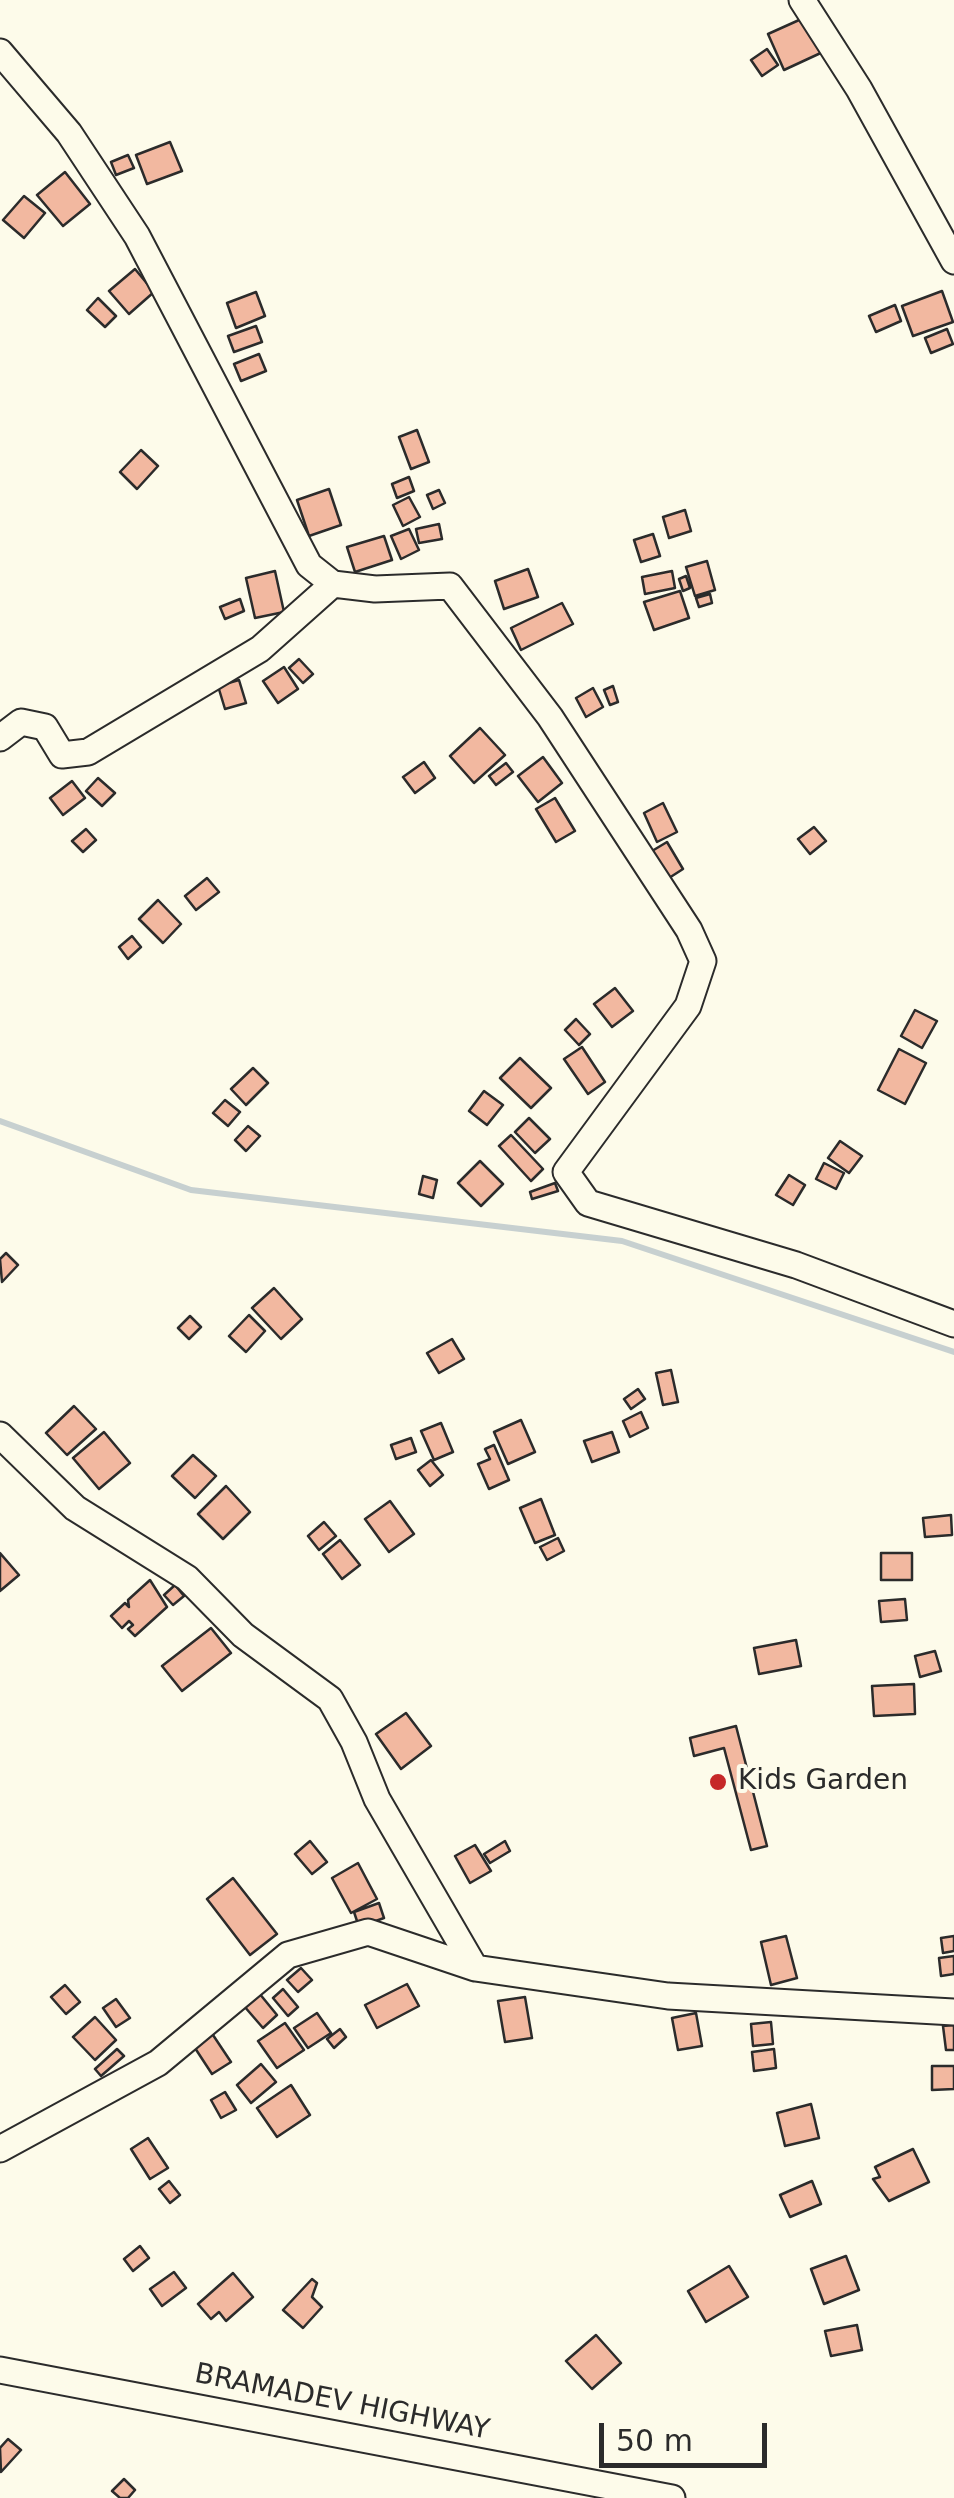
<!DOCTYPE html>
<style>
body{margin:0}
#map{position:relative;width:954px;height:2498px;overflow:hidden;background:#fdfbea;font-family:"DejaVu Sans",sans-serif}
canvas{display:block}
.scale{position:absolute;left:599px;top:2423px;width:168px;height:45px;box-sizing:border-box;border:5px solid #2b2b2b;border-top:0;padding-left:12px;font-size:30px;line-height:35px;white-space:nowrap;color:#2b2b2b;-webkit-text-stroke:8px #fdfbea;paint-order:stroke}
</style>
<div id="map">
<canvas width="954" height="2498"></canvas>
<div class="scale">50 m</div>
</div>
<script>
const context = document.querySelector('canvas').getContext('2d');
context.lineJoin = 'round';
function strokePath(path, color, width, dash) { context.strokeStyle = color; context.lineWidth = width; context.lineCap = dash ? 'butt' : 'round'; context.setLineDash(dash || []); context.stroke(path); }
function fill(path, color) { context.fillStyle = color; context.fill(path, 'evenodd'); }
function drawText(font, color, halo, rows, align = 'center') {
  context.font = font + ' "DejaVu Sans",sans-serif'; context.lineWidth = 8; context.setLineDash([]); context.textBaseline = 'middle'; context.strokeStyle = halo; context.fillStyle = color; for (const [text, x, y, turn = 0] of rows) {
    context.save(); context.translate(x, y); context.rotate((+turn || 0) * Math.PI / 180); context.textAlign = isNaN(turn) ? turn : align; if (halo) context.strokeText(text, 0, 0); context.fillText(text, 0, 0); context.restore();
  }
}
const stream = new Path2D(`
 M0,1121L191,1190L622,1241L954,1352`);
const building = new Path2D(`
 M808,16L825,51L784,70L768,34Z
 M767,49L778,65L762,76L751,60Z
 M170,142L182,171L147,184L136,155Z
 M128,155L134,168L116,175L111,162Z
 M65,172L90,204L63,226L37,195Z
 M24,196L45,213L24,238L3,220Z
 M135,269L154,292L129,314L109,291Z
 M942,291L953,322L913,336L902,306Z
 M256,292L265,316L236,328L227,303Z
 M98,298L116,316L105,327L87,310Z
 M895,305L901,321L876,332L869,316Z
 M256,326L262,342L234,352L228,336Z
 M947,329L953,344L931,353L925,338Z
 M259,354L266,371L241,381L234,364Z
 M417,430L429,462L411,469L399,437Z
 M141,450L158,466L137,489L120,472Z
 M409,477L414,491L397,498L392,484Z
 M329,489L341,525L309,536L297,500Z
 M439,490L445,503L433,509L427,495Z
 M409,497L420,517L403,526L393,505Z
 M685,510L691,531L669,538L663,517Z
 M439,524L442,539L419,543L416,529Z
 M409,529L419,550L401,559L391,536Z
 M653,534L660,556L641,562L634,540Z
 M384,536L392,560L355,572L347,547Z
 M707,561L715,590L695,596L686,567Z
 M528,569L538,597L504,609L495,581Z
 M275,571L284,612L255,618L246,578Z
 M672,571L675,588L645,594L642,577Z
 M686,576L690,588L683,591L679,579Z
 M680,591L689,618L654,630L644,602Z
 M710,594L712,603L699,607L696,598Z
 M240,599L244,611L225,619L220,607Z
 M562,603L573,624L521,650L511,628Z
 M299,659L313,674L303,683L289,668Z
 M284,667L298,689L278,703L263,681Z
 M239,680L246,703L225,709L218,686Z
 M613,686L618,702L610,705L604,690Z
 M593,688L603,707L586,717L576,698Z
 M480,728L505,755L474,783L450,756Z
 M543,757L562,783L538,802L518,776Z
 M424,762L435,778L415,793L403,777Z
 M506,763L513,772L496,785L489,776Z
 M98,778L115,793L102,806L86,791Z
 M72,781L85,798L63,815L50,798Z
 M555,798L575,831L556,842L536,809Z
 M663,803L677,832L657,842L644,813Z
 M814,827L826,841L810,854L798,839Z
 M86,829L96,840L83,852L72,841Z
 M667,842L683,869L669,878L652,851Z
 M207,878L219,892L196,910L185,896Z
 M158,900L181,924L163,943L139,919Z
 M132,936L141,947L128,959L119,947Z
 M615,988L633,1011L612,1027L594,1004Z
 M915,1010L937,1021L922,1048L901,1036Z
 M576,1019L590,1034L579,1045L565,1030Z
 M582,1047L605,1082L588,1094L564,1059Z
 M899,1049L926,1063L905,1104L878,1090Z
 M520,1058L551,1088L531,1108L500,1078Z
 M253,1068L268,1083L246,1105L231,1089Z
 M484,1091L503,1105L487,1125L469,1111Z
 M225,1100L240,1112L228,1126L213,1113Z
 M529,1118L550,1139L535,1153L515,1132Z
 M248,1126L260,1136L246,1151L235,1140Z
 M511,1135L543,1169L531,1181L499,1146Z
 M840,1141L862,1156L849,1173L828,1158Z
 M480,1161L503,1184L481,1206L458,1183Z
 M824,1163L844,1173L836,1189L816,1179Z
 M789,1175L805,1185L793,1205L776,1195Z
 M423,1176L437,1180L433,1198L419,1194Z
 M555,1183L558,1191L532,1199L530,1192Z
 M6,1253L18,1265L2,1282L0,1259Z
 M274,1288L302,1319L281,1339L252,1308Z
 M249,1315L265,1331L246,1352L229,1336Z
 M190,1316L201,1327L189,1339L178,1328Z
 M452,1339L464,1359L439,1373L427,1353Z
 M671,1370L678,1402L663,1405L656,1373Z
 M638,1389L645,1399L631,1409L624,1399Z
 M74,1406L96,1429L67,1455L46,1433Z
 M641,1412L648,1428L630,1437L623,1421Z
 M521,1420L535,1452L508,1464L494,1432Z
 M441,1423L453,1452L434,1460L421,1431Z
 M104,1432L130,1463L99,1489L73,1458Z
 M612,1432L619,1452L592,1462L584,1441Z
 M411,1438L416,1452L396,1459L391,1445Z
 M494,1445L509,1480L489,1489L478,1464L490,1459L485,1449Z
 M193,1455L216,1476L195,1498L172,1476Z
 M431,1460L443,1475L430,1486L418,1470Z
 M226,1486L250,1512L223,1539L198,1514Z
 M541,1499L555,1535L535,1543L520,1508Z
 M390,1501L414,1534L389,1552L365,1519Z
 M951,1515L952,1535L925,1537L923,1518Z
 M324,1522L336,1536L319,1550L308,1536Z
 M558,1538L564,1551L547,1560L540,1547Z
 M340,1540L360,1565L342,1579L323,1554Z
 M0,1553L19,1575L0,1591Z
 M881,1553H912V1580H881Z
 M150,1580L167,1607L135,1636L128,1629L133,1625L129,1621L122,1628L111,1616L125,1603L129,1607L128,1600Z
 M175,1585L184,1596L173,1605L164,1595Z
 M905,1599L907,1620L881,1622L879,1601Z
 M211,1628L231,1653L182,1691L162,1666Z
 M796,1640L801,1666L759,1674L754,1648Z
 M935,1651L941,1671L920,1677L915,1656Z
 M914,1684L915,1714L874,1716L872,1686Z
 M406,1713L431,1746L401,1769L376,1734Z
 M736,1726L767,1846L751,1850L724,1748L694,1756L690,1738Z
 M310,1841L327,1862L312,1874L295,1854Z
 M505,1841L510,1851L490,1863L484,1854Z
 M475,1845L491,1871L470,1883L455,1856Z
 M358,1863L377,1899L351,1913L332,1878Z
 M233,1878L277,1934L250,1955L207,1899Z
 M379,1903L384,1918L359,1927L354,1912Z
 M786,1936L797,1978L771,1985L761,1942Z
 M954,1936V1951L943,1953L941,1938Z
 M954,1956V1974L941,1976L939,1958Z
 M301,1968L312,1980L298,1992L287,1980Z
 M407,1984L419,2006L377,2028L365,2005Z
 M65,1985L80,2002L66,2014L51,1997Z
 M283,1989L298,2007L288,2016L273,1998Z
 M259,1993L277,2015L263,2028L244,2006Z
 M525,1997L532,2038L505,2042L498,2001Z
 M116,1999L130,2018L116,2027L103,2008Z
 M317,2013L331,2033L308,2048L294,2028Z
 M696,2013L702,2046L678,2050L672,2018Z
 M95,2017L116,2040L95,2060L73,2037Z
 M771,2022L773,2044L753,2046L751,2024Z
 M285,2023L304,2050L277,2068L258,2041Z
 M954,2025V2050H946L943,2026Z
 M340,2029L346,2037L334,2048L327,2039Z
 M211,2032L231,2062L212,2074L193,2045Z
 M117,2049L124,2056L101,2076L95,2069Z
 M774,2049L776,2068L754,2071L752,2052Z
 M261,2064L276,2082L251,2103L237,2085Z
 M932,2066H954V2089L932,2090Z
 M291,2085L310,2115L277,2137L257,2108Z
 M225,2092L236,2110L221,2118L211,2100Z
 M811,2104L819,2138L785,2146L777,2113Z
 M148,2138L168,2168L150,2179L131,2149Z
 M913,2149L929,2182L889,2201L873,2179L880,2177L875,2167Z
 M169,2181L180,2195L170,2203L159,2189Z
 M812,2181L821,2204L790,2217L780,2195Z
 M140,2246L149,2258L133,2271L124,2259Z
 M846,2256L859,2290L824,2304L811,2269Z
 M729,2266L748,2297L706,2322L688,2291Z
 M174,2272L186,2288L162,2306L150,2289Z
 M233,2273L253,2297L226,2321L219,2312L211,2319L198,2304Z
 M312,2279L317,2283L312,2297L322,2307L303,2328L283,2310Z
 M857,2325L862,2350L831,2356L825,2331Z
 M596,2335L621,2363L592,2389L566,2361Z
 M8,2439L21,2450L1,2472L0,2448Z
 M124,2479L135,2490L128,2498H120L112,2491Z`);
const minor = new Path2D(`
 M802,0L859,89L954,261
 M0,52L69,133L137,236L309,565L333,584L375,589L450,586L550,717L689,930L703,961L688,1006L566,1172L588,1203L796,1265L954,1324
 M0,738L21,722L45,727L62,755L88,752L260,649L333,584
 M0,1435L75,1508L187,1578L243,1635L330,1699L354,1742L377,1799L475,1968
 M0,2149L158,2063L288,1955L368,1932L475,1968L668,1996L954,2012
 M0,2370L672,2498`);
const markers = [
 [718,1782,10,"#c62828"]
];
const poiNames = [
 ["Kids Garden",738,1782]
];
const streetNames = [
 ["BRAMADEV HIGHWAY",342,2403,11]
];
strokePath(stream, '#c7d0d0', 6);
fill(building, '#f2b8a0');
strokePath(building, '#2b2b2b', 2.5);
strokePath(minor, '#2b2b2b', 29);
strokePath(minor, '#fdfbea', 25);
for (const [x, y, r, color] of markers) { const dot = new Path2D(); dot.arc(x, y, r, 0, 2 * Math.PI); context.fillStyle = color; context.fill(dot); strokePath(dot, '#fdfbea', 4); }
drawText('28px', '#2b2b2b', '#fdfbea', poiNames, 'left');
drawText('28px', '#2b2b2b', '#fdfbea', streetNames);
</script>
